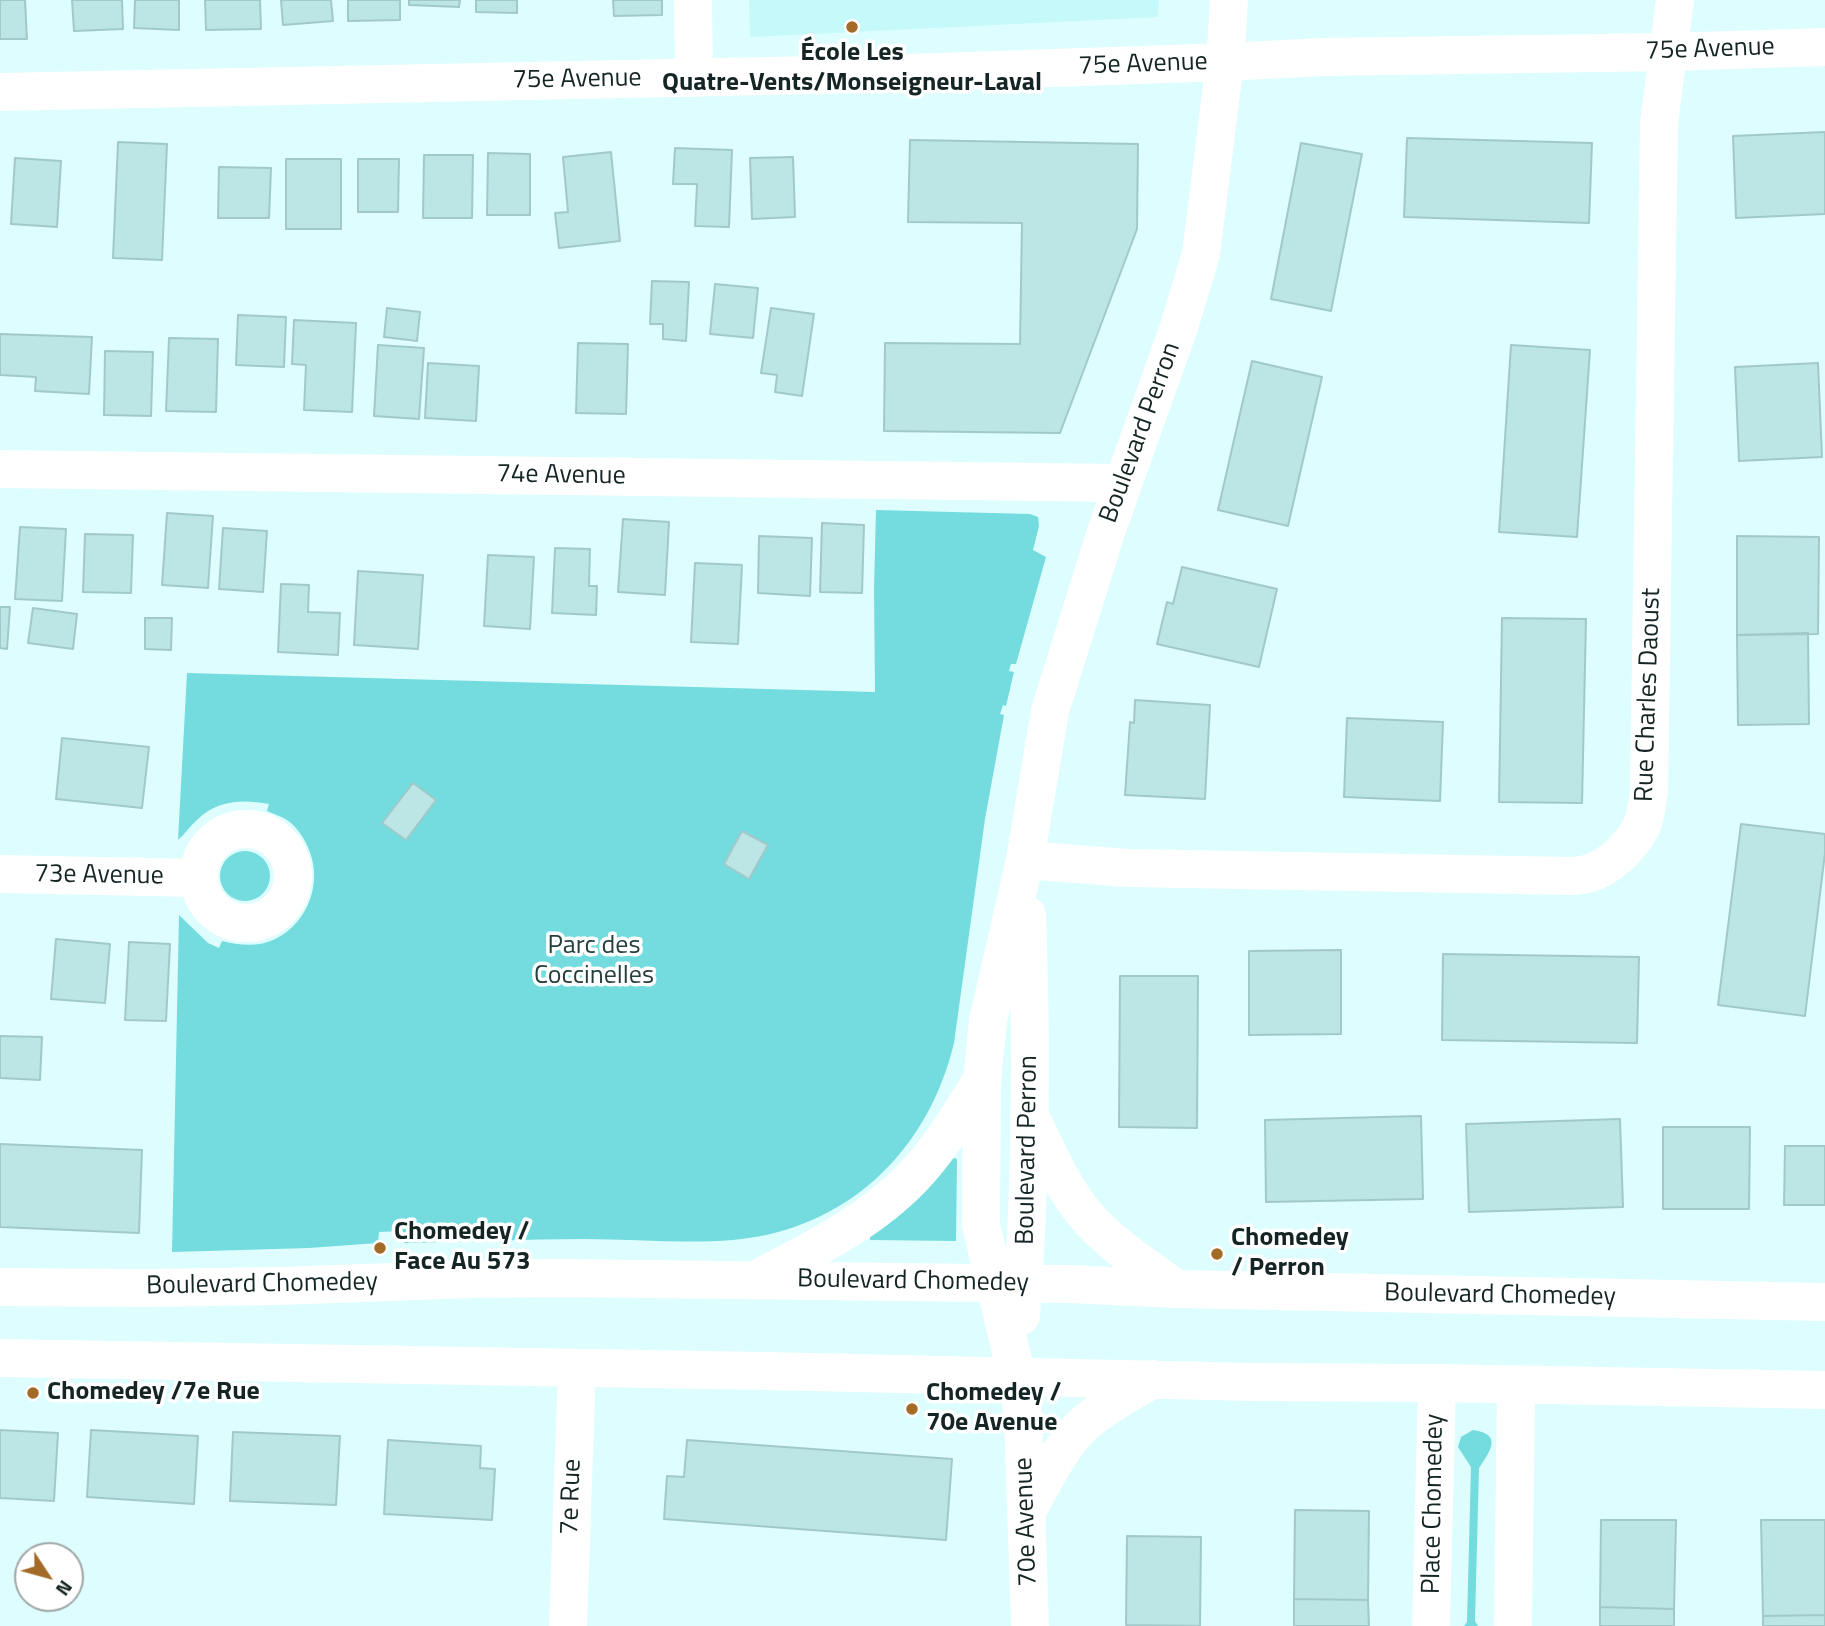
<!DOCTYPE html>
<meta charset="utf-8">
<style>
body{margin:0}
#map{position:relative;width:1825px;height:1626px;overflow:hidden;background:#ddfdfe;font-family:"Titillium Web",sans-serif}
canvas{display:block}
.north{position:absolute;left:14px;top:1542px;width:70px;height:70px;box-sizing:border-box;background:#fff;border:2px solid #a1a7a7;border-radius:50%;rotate:126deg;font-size:19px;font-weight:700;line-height:28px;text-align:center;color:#152424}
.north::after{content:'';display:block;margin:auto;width:24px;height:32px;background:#a36b27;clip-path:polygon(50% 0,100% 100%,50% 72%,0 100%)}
</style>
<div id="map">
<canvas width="1825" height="1626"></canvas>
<div class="north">N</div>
</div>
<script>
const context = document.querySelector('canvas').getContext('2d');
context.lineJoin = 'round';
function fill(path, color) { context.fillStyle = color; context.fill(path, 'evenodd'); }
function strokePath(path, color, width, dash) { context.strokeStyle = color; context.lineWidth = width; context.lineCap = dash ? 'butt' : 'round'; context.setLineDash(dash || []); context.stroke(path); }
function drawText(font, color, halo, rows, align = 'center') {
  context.font = font + ' "Titillium Web",sans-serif'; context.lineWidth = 7; context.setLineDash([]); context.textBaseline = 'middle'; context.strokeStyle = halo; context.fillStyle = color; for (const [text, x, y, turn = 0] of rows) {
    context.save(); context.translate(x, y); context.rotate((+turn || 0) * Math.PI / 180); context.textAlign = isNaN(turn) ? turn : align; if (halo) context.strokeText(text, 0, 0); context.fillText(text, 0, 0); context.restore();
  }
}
const built = new Path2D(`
 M749,0H1159L1158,17L750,37Z`);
const green = new Path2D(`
 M876,510L1030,514L1038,517L1039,526L1033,550L1046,557L1016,664H1011L1009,671L1014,672L1006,706L1003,705L1000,714L1004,715L985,819L954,1043C928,1152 846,1230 733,1240C684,1244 633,1239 584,1239C524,1239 464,1242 404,1243L403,1231L379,1232L378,1243L309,1248L172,1252L179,915L208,943L219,948L222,941C234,944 247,946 260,944C302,936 325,888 309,850C305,839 297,827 287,820C281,816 273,814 267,811L269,804C243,799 217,800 197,820C190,826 185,834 178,840L187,673L875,692L874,589Z
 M220 876a25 25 0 1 1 50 0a25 25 0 1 1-50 0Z
 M950,1157L957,1159L956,1241L870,1240V1234Z
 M1473,1430C1504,1434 1489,1453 1479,1468L1475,1621L1478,1626H1464L1467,1622L1471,1467L1458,1447L1461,1437Z`);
const building = new Path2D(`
 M0,0H25L27,39H0Z
 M72,0H122L123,29L74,31Z
 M135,0H179V30L134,28Z
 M205,0H260L261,29L206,30Z
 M281,0H331L333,21L283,25Z
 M348,0H400V20L348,21Z
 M409,0H460L459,7L409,5Z
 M476,0H517V13L476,12Z
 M613,0H662V15L614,16Z
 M1825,132V214L1736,218L1733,136Z
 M1407,138L1592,143L1589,223L1404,217Z
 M910,140L1138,144L1137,229L1060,433L884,431L885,343L1020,344L1022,223L908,222Z
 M118,142L167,144L162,260L113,258Z
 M1301,143L1362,154L1331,311L1271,299Z
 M675,148L732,150L729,227L695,226L697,184H673Z
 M611,152L620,241L559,248L555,213L568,212L563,157Z
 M488,153L530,154V215H487Z
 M424,155H473L472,218H423Z
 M793,157L795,217L752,219L750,158Z
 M15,158L61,161L57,227L11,224Z
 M286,159H341V229H286Z
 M358,159H399L398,212H358Z
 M219,167L271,168L269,218H218Z
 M652,281L689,282L686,341L663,339V324H650Z
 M715,284L758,288L753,338L710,334Z
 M387,308L420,312L417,341L384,337Z
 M771,308L814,314L802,396L775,392L777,375L761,373Z
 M238,315L286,317L284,367L236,365Z
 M294,320L356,323L352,412L304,410L306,365L292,364Z
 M0,334L92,337L89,394L35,391L36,377L0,375Z
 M169,338L218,339L216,412L166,411Z
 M578,343L628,344L626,414L576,413Z
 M378,345L424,348L419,419L374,416Z
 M1511,345L1590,350L1577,537L1499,532Z
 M105,351L153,352L151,416L104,415Z
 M1252,361L1322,377L1288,526L1218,510Z
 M428,363L479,366L476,421L425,418Z
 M1818,363L1822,457L1739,461L1735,367Z
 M167,513L213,516L208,588L162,585Z
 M623,519L669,522L665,595L618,592Z
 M822,523L864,525L862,593L820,592Z
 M20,527L66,529L62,601L15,599Z
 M223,528L267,531L263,592L219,589Z
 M85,534L133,535L131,593L83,592Z
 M759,536L812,538L810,596L758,593Z
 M1737,536L1819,537L1818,634L1737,635Z
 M555,548L590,549L589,586H597L596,615L552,613Z
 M488,555L534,557L530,629L484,626Z
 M695,563L742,565L738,644L691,642Z
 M1182,567L1277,589L1259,667L1157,644L1167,602L1173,604Z
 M358,571L423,575L418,649L354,645Z
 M281,584L309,585L308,612L340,613L338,655L278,652Z
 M0,607H10L7,649L0,648Z
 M33,608L77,614L73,649L28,643Z
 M145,618H172L171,650L145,649Z
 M1502,618L1586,619L1582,803L1499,802Z
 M1808,633L1809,724L1738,725L1737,635Z
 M1135,700L1210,705L1205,799L1125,795L1130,722L1134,723Z
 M1347,718L1443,722L1440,801L1344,797Z
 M62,738L149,747L142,808L56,799Z
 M413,783L436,800L406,840L382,823Z
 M1741,824L1825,834V853L1805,1016L1718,1005Z
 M742,831L768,845L749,879L724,864Z
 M56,939L110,944L105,1003L51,999Z
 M129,942L170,944L166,1021L125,1020Z
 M1341,950V1034L1249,1035V951Z
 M1443,954L1639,957L1637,1043L1442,1040Z
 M1120,976H1198L1197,1128L1119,1127Z
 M0,1036L42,1037L40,1080L0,1078Z
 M1421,1116L1423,1199L1266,1202L1265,1120Z
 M1620,1119L1623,1207L1469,1212L1466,1124Z
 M1663,1127H1750L1749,1209H1663Z
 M0,1144L142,1150L139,1233L0,1227Z
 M1785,1146H1825V1205H1784Z
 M0,1430L58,1433L54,1501L0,1498Z
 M91,1430L198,1436L194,1504L87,1497Z
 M233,1432L340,1436L336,1505L230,1501Z
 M388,1440L481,1446L480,1468L495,1469L492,1520L384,1514Z
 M687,1440L952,1459L946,1540L664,1519L667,1476L684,1477Z
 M1295,1510L1369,1511L1368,1600L1294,1599Z
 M1601,1520H1676L1674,1609L1600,1607Z
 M1761,1520H1825V1615L1763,1616Z
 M1127,1536L1201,1537L1200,1626L1126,1625Z
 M1294,1599L1368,1600L1369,1626H1294Z
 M1600,1607L1674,1609V1626H1600Z
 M1825,1615V1626H1763V1616Z`);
const street = new Path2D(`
 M693,0L694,78
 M0,92L911,73L1225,62L1322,57L1669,52L1825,47
 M0,469L1123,483
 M199 876a47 47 0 1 1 94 0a47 47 0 1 1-94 0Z
 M1025,860L1128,868L1573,876C1578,875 1585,875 1590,873C1610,867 1630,847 1640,829C1646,818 1647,804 1649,791L1659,123L1675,0
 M0,874L198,878
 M1021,1316C1031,1183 1032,1048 1027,915
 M568,1626L577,1368
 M1030,1626L1023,1416L1017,1377L981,1225L982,1080L988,1021L1025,860L1050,711L1106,532L1179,327L1201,254L1225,62L1229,0
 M1431,1626L1437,1383
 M1513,1626L1516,1385`);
const secondary = new Path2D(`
 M1029,1114C1046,1147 1060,1184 1084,1213C1107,1242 1147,1267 1176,1289
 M759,1278C813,1250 870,1222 913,1177C940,1149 961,1113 982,1080
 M0,1287L146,1288L281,1286L472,1279L559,1278L1068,1284L1176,1289L1825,1302
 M0,1358L766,1371L1254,1382L1437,1383L1825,1390
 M1027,1511C1044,1482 1059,1447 1084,1424C1104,1406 1130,1393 1153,1379`);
const markers = [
 [852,27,7,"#a36b27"],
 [380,1248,7,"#a36b27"],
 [1217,1254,7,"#a36b27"],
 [33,1393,7,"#a36b27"],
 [912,1409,7,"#a36b27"]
];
const streetNames = [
 ["75e Avenue",1710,50,-2],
 ["75e Avenue",1143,65,-2],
 ["75e Avenue",577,80,-1],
 ["Boulevard Perron",1141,433,-70],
 ["74e Avenue",561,476,1],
 ["Rue Charles Daoust",1649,695,-88],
 ["73e Avenue",99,876,1],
 ["Boulevard Perron",1028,1150,-89],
 ["Boulevard Chomedey",913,1282,1],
 ["Boulevard Chomedey",262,1285,-1],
 ["Boulevard Chomedey",1500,1296,1],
 ["7e Rue",572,1497,-88],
 ["Place Chomedey",1434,1504,-89],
 ["70e Avenue",1027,1522,-92]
];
const poiNames = [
 ["École Les",852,54,"center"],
 ["Quatre-Vents/Monseigneur-Laval",852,84,"center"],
 ["Chomedey /",394,1233],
 ["Face Au 573",394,1263],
 ["Chomedey",1231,1239],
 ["/ Perron",1231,1269],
 ["Chomedey /7e Rue",47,1393],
 ["Chomedey /",926,1394],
 ["70e Avenue",926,1424]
];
const parkNames = [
 ["Parc des",594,947],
 ["Coccinelles",594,977]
];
fill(built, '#c6f9f9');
fill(green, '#74dcde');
fill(building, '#bce5e5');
strokePath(building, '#a2c9ca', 2);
strokePath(street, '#fff', 38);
strokePath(secondary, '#fff', 38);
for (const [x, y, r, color] of markers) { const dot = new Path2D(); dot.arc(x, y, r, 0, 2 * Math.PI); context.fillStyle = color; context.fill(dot); strokePath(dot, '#fff', 2.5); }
drawText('26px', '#152424', '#fff', streetNames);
drawText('bold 26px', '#152424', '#fff', poiNames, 'left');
drawText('26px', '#253e3e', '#fff', parkNames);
</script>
